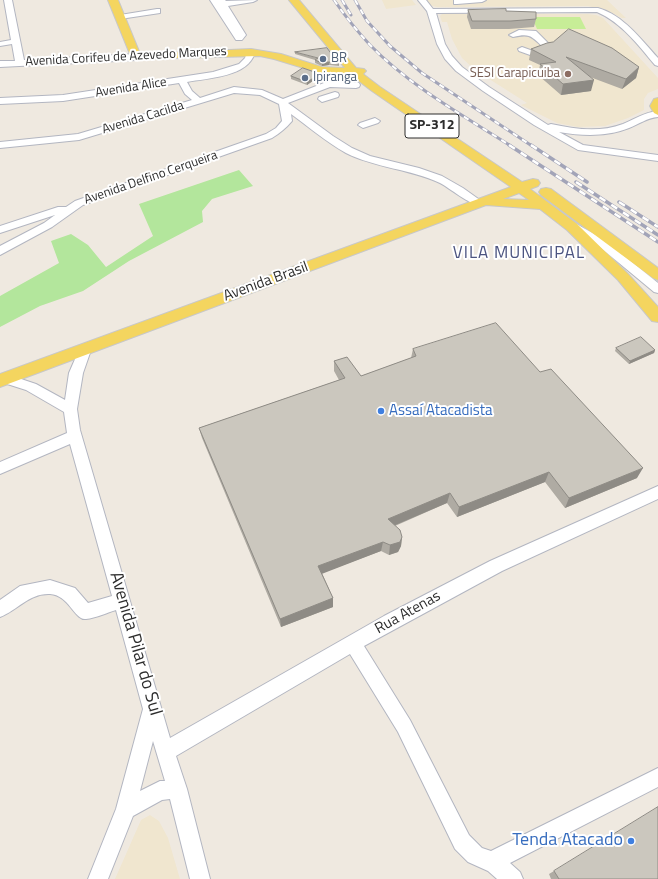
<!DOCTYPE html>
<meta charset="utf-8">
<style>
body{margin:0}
canvas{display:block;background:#efe9e0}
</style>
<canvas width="658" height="879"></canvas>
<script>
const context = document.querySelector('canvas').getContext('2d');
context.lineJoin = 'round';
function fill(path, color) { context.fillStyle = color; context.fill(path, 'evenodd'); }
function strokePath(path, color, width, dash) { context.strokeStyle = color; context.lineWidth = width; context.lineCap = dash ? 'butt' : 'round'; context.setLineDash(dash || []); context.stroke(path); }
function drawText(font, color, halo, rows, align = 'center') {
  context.font = font + ' "Titillium Web",sans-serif'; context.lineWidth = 4; context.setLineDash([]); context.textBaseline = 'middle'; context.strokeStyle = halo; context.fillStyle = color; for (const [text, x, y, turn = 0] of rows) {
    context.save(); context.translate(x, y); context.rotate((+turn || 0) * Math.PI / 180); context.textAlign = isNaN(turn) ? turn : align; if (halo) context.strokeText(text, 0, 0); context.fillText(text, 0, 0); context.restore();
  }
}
const education = new Path2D(`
 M382,0H412L416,5L386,9Z
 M425,0H607L626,18H622L606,10L588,6L437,7L429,5Z
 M442,14H587L596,15L603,18L658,78V89L648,93L644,99V110L628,118L605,126L578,127L557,123L521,105L527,103L475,70L462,58L452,39L447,22H442L440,16Z
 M150,815L159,821L168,838L180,879H115L141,820Z`);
const green = new Path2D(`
 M239,170L253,186L212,199L202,211L203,222L129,261L83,291L40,306L0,327V296L59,263L51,241L71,234L88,245L106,267L153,236L139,204Z`);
const pitch = new Path2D(`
 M532,17H580L586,29H537Z`);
const minor = new Path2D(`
 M4,0H12L24,60L136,54L140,57L136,60L0,67V61H15L12,44L0,46V42L11,40Z
 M210,0H225L226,1L257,0L253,2L228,6L246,35L242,40H236Z
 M418,0H426L433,9L598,8C623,15 641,39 658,58V66L655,65C638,45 622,23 597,12L436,13L445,44L452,56L462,67L489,87L548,125L551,124C575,129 599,133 623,124C635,119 645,112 658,111V117C647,118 639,124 629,128C606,137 583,136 559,132L583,145L658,155V161L578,150L534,125L483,91L456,71L445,59L437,44L427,11Z
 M454,0H486L482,2L457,4H454Z
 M157,9H160V13L120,19L116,17L120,15Z
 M519,30L536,31L553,48L533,56L519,51L518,49L522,47L533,51L543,47C531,36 530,33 513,37L509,35Z
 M248,50H254L255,52C249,77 208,78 187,82L192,91L200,98L234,87L262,90L283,99L329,81L359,83L360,85L359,87L356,88L330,87L288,103L333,136L352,148L370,156L419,168L442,176L463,188L484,203L483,205C473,208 450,188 440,183C410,169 376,168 346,153C326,142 309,127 291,114L292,121C286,128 280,133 272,138L83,205L52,227L0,255V246L44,223L55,215L0,233V226L58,207H66L75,201L266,134L276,128L282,121L279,104L260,95L234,93L79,140L0,148V142L78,134L192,100L185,94L179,83L63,101L0,104V98L63,95L213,72L239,64L245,58Z
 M335,92L338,93L339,95L338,97L322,102L318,99L319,97Z
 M375,118L380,121L378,123L363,128L358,125L360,123Z
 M571,221L603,239L658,283V293L654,292L595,243L567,226L566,224Z
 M85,345L89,347L91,350L83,373L77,409L80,430L170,738L384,616L490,561L658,486V499L502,571L364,646L410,720L469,835L482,848L491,851L658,768V787L510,863L520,872L523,879H497L488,871L468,862L455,849L398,732L350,654L176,756L187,789L210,879H190L170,799L162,800L133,816L108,879H88L116,809L143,709L116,610C106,613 96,618 86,619C75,621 69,595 50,594C29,593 18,610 0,617V600L20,586L50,580L75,588L88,603L112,596L70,444L0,474V462L67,433L64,412L26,390L1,382L0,378L1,376L6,374L36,384L65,400L69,373L79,350L81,347ZM153,741L165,781H160L140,791Z`);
const major = new Path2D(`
 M108,0H118L140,54L251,49L281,54L322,67L345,68L289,0H299L356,68L364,69L366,71L363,74L380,87L522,182L533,179L538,180L540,183L538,186L530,189L577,224L628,274L658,307V322L652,321L618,280L567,230L540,209L486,205L0,387V374L511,187L372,91L351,75L320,73L274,59L260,56L132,59ZM519,193L529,200L503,199Z
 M658,98V115L654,113L650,106L654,99Z
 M546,188L551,189L658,268V280L653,278L541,195L539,192L541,189Z`);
const railFar1 = new Path2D(`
 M334,0C345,16 357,31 370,45C410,86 462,115 511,146
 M342,0L351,15
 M355,0L367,21L390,46L422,73L532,146`);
const rail = new Path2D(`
 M509,145L658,242
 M531,145L587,182
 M576,182L658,235
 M619,202L658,227`);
const wall = new Path2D(`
 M468,10L506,11L536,19L534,27L509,29H471L467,17Z
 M531,49L639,67L636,78L622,89L590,77L591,91L561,95L538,75L540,65L529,60Z
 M295,52L339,64V66L329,65L322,66L315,63V60L295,54Z
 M291,76H320L307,85L291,79Z
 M616,348L655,350L654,353L629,364L615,351Z
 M413,349L637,478L565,508L545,482L457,517L447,503L395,526L402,537L401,546L398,552L389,555L381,551L322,573L333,598V607L281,627L202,438L199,428L339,380L334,371V361L361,376L411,358Z
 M554,871L658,879H551L549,874Z`);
const shadedWall = new Path2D(`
 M329,62V65L322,66V63Z
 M639,67L636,78L622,89L626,79Z
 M320,74V76L307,85V82Z
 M594,80L591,91L561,95L563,84Z
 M655,350L654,353L629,364L630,361Z
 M643,468L637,478L565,508L569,498Z
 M549,472L545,482L457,517L459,507Z
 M450,493L447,503L386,529L388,519Z
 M402,537L401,546L398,552L389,555L390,545Z
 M383,542L381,551L319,575L318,566Z
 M333,598V607L281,627L280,619Z`);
const building = new Path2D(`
 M506,9V11L536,12V19L511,21H472L468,10Z
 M569,29L612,48L639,67L626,79L566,57L594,80L563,84L540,64L556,62L531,49L547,43L553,42Z
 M327,48L339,64L329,62L322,63L315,60L318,58L295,52Z
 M303,68L320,74L307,82L291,76Z
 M496,323L540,372L551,369L643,468L569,498L549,472L459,507L450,493L388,519L400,530L402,537L400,542L390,545L383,542L318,566L333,598L280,619L199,428L345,378L334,361L347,357L361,376L416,356L413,349Z
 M641,337L655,350L630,361L616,348Z
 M658,807V879H559L554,871Z`);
const markers = [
 [323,59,4,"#5c6f8a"],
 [568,74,4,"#8d6e63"],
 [305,78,4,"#5c6f8a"],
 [381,411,4,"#3f7fe0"],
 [631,841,4,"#3f7fe0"]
];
const farStreetnames = [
 ["Avenida Corifeu de Azevedo Marques",126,57,-3],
 ["Avenida Alice",131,88,-9],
 ["Avenida Cacilda",143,118,-17],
 ["Avenida Delfino Cerqueira",151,178,-19]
];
const farServicenames = [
 ["BR",331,59],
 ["Ipiranga",313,78]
];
const farEducationnames = [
 ["SESI Carapicuiba",560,74]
];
const shields = [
 [432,126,54]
];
const shieldNames = [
 ["SP-312",432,126]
];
const streetNames = [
 ["Avenida Brasil",266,282,-20],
 ["Rua Atenas",408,613,-29]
];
const shopNames = [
 ["Assaí Atacadista",389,411]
];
const quarterNames = [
 ["VILA MUNICIPAL",519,254]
];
const nearStreetnames = [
 ["Avenida Pilar do Sul",135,644,74]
];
const nearShopnames = [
 ["Tenda Atacado",623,841]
];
fill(education, '#f0e6cf');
fill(green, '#b3e69c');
fill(pitch, '#c7ed97');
strokePath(minor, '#b3b6c1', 2);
strokePath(major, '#c8c8c8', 2);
fill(minor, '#fff');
fill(major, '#f4d55f');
strokePath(railFar1, '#a2a4b8', 3);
strokePath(rail, '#a2a4b8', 3.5);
strokePath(railFar1, '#fff', 2, [5.5]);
strokePath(rail, '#fff', 2.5, [7]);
fill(wall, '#afaba3');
fill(shadedWall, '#8e8b85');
fill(building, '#cbc7be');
strokePath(building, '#8e8b85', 1);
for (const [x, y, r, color] of markers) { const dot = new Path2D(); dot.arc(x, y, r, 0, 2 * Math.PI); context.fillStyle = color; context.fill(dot); strokePath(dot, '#fff', 1.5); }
drawText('13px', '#2d2d2d', '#fff', farStreetnames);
drawText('13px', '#4e5e75', '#fff', farServicenames, 'left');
drawText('13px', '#785e54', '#fff', farEducationnames, 'right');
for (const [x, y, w] of shields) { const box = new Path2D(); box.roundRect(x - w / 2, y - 12, w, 24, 3); context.fillStyle = '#fff'; context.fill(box); strokePath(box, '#2d2d2d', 1); }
drawText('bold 14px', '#2d2d2d', null, shieldNames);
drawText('15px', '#2d2d2d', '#fff', streetNames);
drawText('15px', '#366cbe', '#fff', shopNames, 'left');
context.letterSpacing = '1px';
drawText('17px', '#4c5480', '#fff', quarterNames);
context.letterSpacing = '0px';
drawText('18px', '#2d2d2d', '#fff', nearStreetnames);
drawText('18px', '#366cbe', '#fff', nearShopnames, 'right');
</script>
